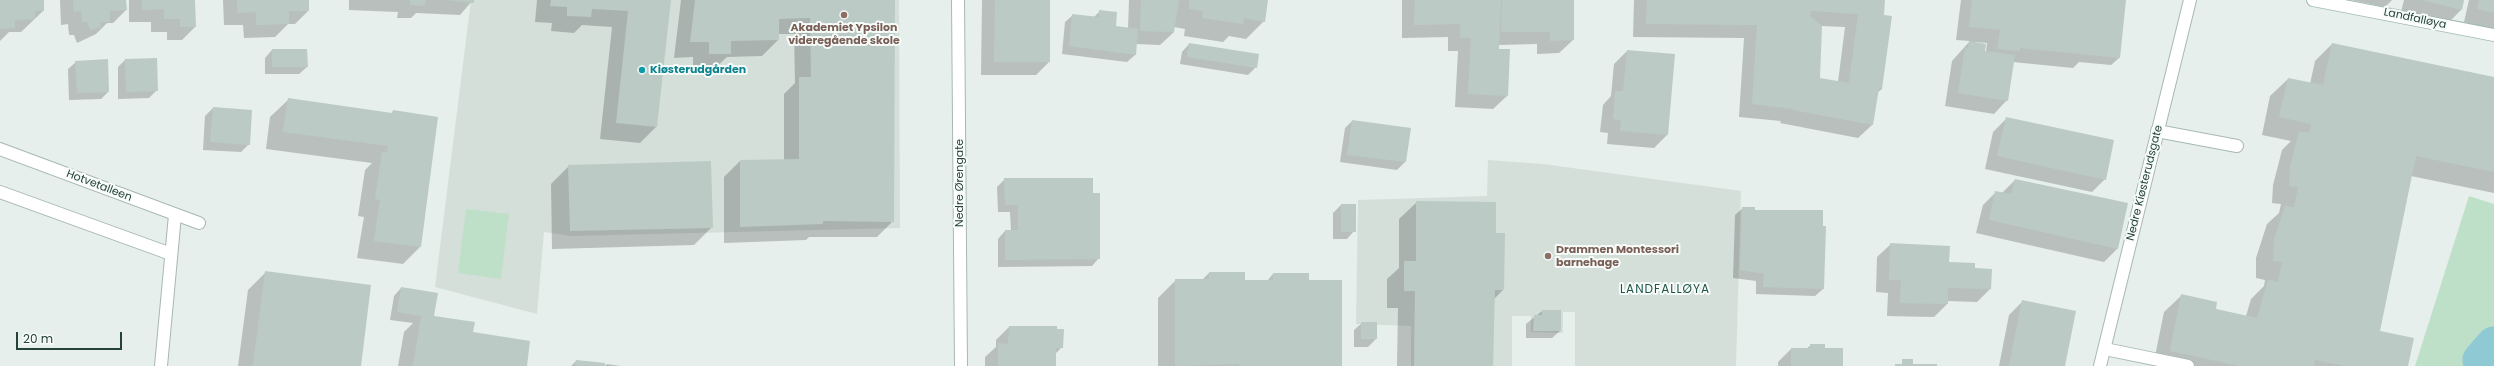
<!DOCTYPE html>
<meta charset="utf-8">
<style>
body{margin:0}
#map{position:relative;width:2494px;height:366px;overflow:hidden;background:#e6efeb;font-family:Poppins,sans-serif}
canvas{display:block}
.scale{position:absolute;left:16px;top:332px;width:106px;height:18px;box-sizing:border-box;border:2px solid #24423a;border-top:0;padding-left:5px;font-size:12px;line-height:14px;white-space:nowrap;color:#24423a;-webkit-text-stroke:3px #f7fbf9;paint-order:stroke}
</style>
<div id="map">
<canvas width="2494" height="366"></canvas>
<div class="scale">20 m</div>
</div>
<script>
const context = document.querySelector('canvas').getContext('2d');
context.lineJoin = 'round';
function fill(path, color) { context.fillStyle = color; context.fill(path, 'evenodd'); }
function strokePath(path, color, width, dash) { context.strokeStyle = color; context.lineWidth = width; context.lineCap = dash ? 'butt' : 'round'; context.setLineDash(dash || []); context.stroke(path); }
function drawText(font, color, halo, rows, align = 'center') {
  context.font = font + ' Poppins,sans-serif'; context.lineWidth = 4; context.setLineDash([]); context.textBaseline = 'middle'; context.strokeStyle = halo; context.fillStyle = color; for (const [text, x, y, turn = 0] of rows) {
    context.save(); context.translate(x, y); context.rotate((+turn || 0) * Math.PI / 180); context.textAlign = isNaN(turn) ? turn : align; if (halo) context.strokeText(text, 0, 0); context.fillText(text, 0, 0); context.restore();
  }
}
const built = new Path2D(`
 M471,0H899L900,228L571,236L544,232L537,314L435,287Z
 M1488,160L1543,164L1741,191L1736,366H1575V312H1563V333L1531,332V316H1512V366H1411V326L1356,324L1358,200L1487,196Z`);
const green = new Path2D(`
 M2469,196L2494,204V366H2415Z
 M466,209L509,214L501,279L458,273Z`);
const shadow = new Path2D(`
 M0,0H43V11L21,32H9L0,41Z
 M60,0H125L126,10L113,23H107L96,34L77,43L74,35H69L68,24L61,25Z
 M129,0H194L195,27L182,40H167V32H151V22H129Z
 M223,0H308V11L295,24H288L275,37L244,38L243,25H224Z
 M349,0H473L460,15L416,13L411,18H397L398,12L349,10Z
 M537,0H670L656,127L640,143L600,139L612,27L582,25L574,33L551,31L552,23L535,22Z
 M681,0H894L893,221L877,237H809L806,240L724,243V177L740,161L784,160V94L795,83L794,34H778V40L762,56L727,57L714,69H693V57L674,58Z
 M982,0H1049V62L1036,75H981Z
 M1129,0H1267L1264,21L1246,39L1229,36L1223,42L1184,36L1185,29L1174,27V32L1160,45L1136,44L1135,55L1127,62L1062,54L1065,22L1073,15L1094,17L1100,11L1115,27L1128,29Z
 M1402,0H1573V40L1559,53L1537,54V44L1498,45L1507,96L1493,109L1455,107L1458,51H1448V37L1402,38Z
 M1634,0H1884L1882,89L1878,92L1872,125L1858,138L1780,123L1781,121L1739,117L1744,38L1633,37ZM1821,26L1845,27L1838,82L1819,79Z
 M1961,0H2125L2119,58L2111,65L2079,62L2073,68L2013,62L2007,100L1994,114L1945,106L1952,61L1970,41L1956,40ZM1975,42L1987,43L1986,52L1975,43Z
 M2351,0H2392L2385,7Z
 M2404,0H2463L2461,10L2448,23L2401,12Z
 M2469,0H2494V29L2464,22Z
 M1189,44L1256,67L1248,75L1180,64L1182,52Z
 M2332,44L2494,78V193L2411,176L2378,331L2407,366H2153L2164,312L2182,295L2214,309L2246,316L2251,299L2264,286L2265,280L2256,278V258L2267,224L2279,213L2281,204L2272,203L2273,185L2282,150L2291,141L2262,135L2270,96L2288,79L2310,84L2315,61Z
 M272,50L307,67L299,74H265V58Z
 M1627,51L1667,135L1654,148L1607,144L1608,133L1600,132L1603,105L1611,96L1614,64Z
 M125,60L157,90L149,98L118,99V67Z
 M76,62L108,92L101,99L69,100L68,69Z
 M288,100L391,114L393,111L420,247L403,264L357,258L364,217L358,216L365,170L372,163L266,149L270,117Z
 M213,108L249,144L241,152L203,150L205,116Z
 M2006,119L2105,179L2092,192L1985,169L1993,132Z
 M1352,121L1410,129L1405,162L1397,170L1340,162L1345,128Z
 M569,166L712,227L694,245L552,249L551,184Z
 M1005,179L1099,258L1092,266L998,267V239L1005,231H1011L1010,212H998L997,187Z
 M2015,180L2118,248L2104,262L1976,233L1983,205L1996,192L2002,193Z
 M1417,202L1495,234L1503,290L1494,299L1492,366H1397L1398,308H1387V279L1399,268V219Z
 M1341,205H1354V231L1347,239H1333V213Z
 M1743,208L1754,211L1823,289L1815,296L1756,294V281L1733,278L1735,215Z
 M1891,244L1948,263L1974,269L1990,289L1977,302L1947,301V304L1934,317L1887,316L1888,293L1876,292L1877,257Z
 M266,272L359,366H238L248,290Z
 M1209,273H1244V281H1267L1273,274L1308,281L1341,366H1158V298L1176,280H1202Z
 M401,288L433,316L472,333L525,366H398L404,332L413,323L390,320L394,296Z
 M2023,301L2064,366H1999L2009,315Z
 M1542,311L1560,331L1552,338H1526V324Z
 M1362,323L1376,339L1368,347H1354V330Z
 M1009,327L1062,347L1055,354V366H985V357L996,347V340Z
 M1811,345L1824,349L1842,366H1778V362L1791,349H1806Z
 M576,361L604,366H571Z
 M607,364L621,366H605Z`);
const canal = new Path2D(`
 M2482,366L2481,360L2494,345`);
const building = new Path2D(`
 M0,0H44V11H35V19L15,20V28L0,29Z
 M73,0H126L127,10L110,11V22H100L101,27L90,30L87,22H82L81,11L74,12Z
 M142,0H195L196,27H180V19H164V9L142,10Z
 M237,0H309V11H289V24L256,25V12L237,13Z
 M410,0H426L425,6L410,5Z
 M446,0H474V3Z
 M551,0H671L657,127L616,123L628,11L592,9L591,17L567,16V7L550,6Z
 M695,0H895L894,222L823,221V224L740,227V160L799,159V77H811L810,18L779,19V40L731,41V54H709V42H690Z
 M995,0H1050V62H994Z
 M1141,0H1179L1174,32L1140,31Z
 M1189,0H1268L1265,22L1244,18L1243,24L1202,18L1203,11L1189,9Z
 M1415,0H1501L1499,49H1510L1508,96L1468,94L1471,38H1460V24L1414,25Z
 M1502,0H1574V40L1550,41V32H1501Z
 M1647,0H1885L1884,15L1892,16L1882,89L1879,88L1873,125L1793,110V109L1752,104L1757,25L1646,24ZM1811,11L1858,14L1849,83L1820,78L1822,26L1810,16Z
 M1972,0H2126L2120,58L2020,48V51L1997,49L2000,30L1969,27Z
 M2421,0H2464L2462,10Z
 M2479,0H2494V13L2477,9Z
 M1099,10L1117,12L1116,26L1138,29L1136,55L1069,46L1072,14L1099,17Z
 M1969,41L1986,44L1985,51L2015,55L2008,101L1958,93L1965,47L1968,48Z
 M1189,43L1259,54L1257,68L1187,57Z
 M2332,43L2494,77V172L2416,156L2380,331L2414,338L2408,366H2346L2315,360L2314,366H2240L2170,351L2181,294L2217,302L2216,309L2257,318L2268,280L2278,282L2282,262L2273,261L2274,239L2285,206L2294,207L2298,187L2289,186L2290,167L2299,131L2309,133L2311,124L2279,117L2288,78L2323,85Z
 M272,49H307L308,67H272Z
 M1627,50L1675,54L1668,135L1620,131L1621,120L1613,119L1615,91H1623Z
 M157,58L158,91L126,92L125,59Z
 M108,59L109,92L77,93L75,61Z
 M288,98L392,113L393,110L438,117L421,247L374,241L380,200L375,199L382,152H387L388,146L283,132Z
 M213,107L252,110L250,145L210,142Z
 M2006,117L2114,140L2106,180L1997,156Z
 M1352,120L1411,128L1406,162L1347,155Z
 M711,161L713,228L570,231L568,165Z
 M1004,178H1093V193H1100V259L1005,260V230H1018V205H1005Z
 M2015,179L2128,203L2118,249L1989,220L1995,191L2011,194Z
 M1416,201L1496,202V233H1505L1504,290H1495L1493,366H1414L1415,291H1404V261H1416Z
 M1341,204H1356V232H1341Z
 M1742,207H1755V210H1823V226H1826L1824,289L1763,287L1764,274L1740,270Z
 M1890,243L1950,246L1949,262L1975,263V268L1992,269L1991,289L1948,288V304L1900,303L1901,280H1889Z
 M265,271L371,285L361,366H253Z
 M1209,272H1245V280H1273V273H1309V280H1342V366H1239V364L1175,366V279H1209Z
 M401,287L438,293L434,316L475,322L473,332L530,341L527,366H413L421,316L397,312Z
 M2022,300L2076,311L2065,366H2009Z
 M1542,310H1561V331H1533L1534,315H1542Z
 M1361,322H1377V339H1361Z
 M1009,326H1057V329H1064L1063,348H1056V366H998V343L1008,344Z
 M1810,344H1825V348H1843V366H1791V348H1810Z
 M1902,359H1913V364H1937V366H1895V364H1902Z
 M576,360L605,363V366H575Z`);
const service = new Path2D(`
 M2157,131L2237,146
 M0,192L171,254
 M2105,349L2188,366
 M161,366L175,215`);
const minor = new Path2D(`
 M958,0L961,366
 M0,149L199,223
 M2100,366L2190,0`);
const secondary = new Path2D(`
 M2313,0L2494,35`);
const markers = [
 [844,15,4,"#8d6e63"],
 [642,70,4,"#0f9aa8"],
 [1548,256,4,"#8d6e63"]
];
const streetNames = [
 ["Landfalløya",2415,19,12],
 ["Nedre Ørengate",960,183,-90],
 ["Nedre Kiøsterudsgate",2145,183,-76],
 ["Hotvetalleen",99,186,21]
];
const educationNames = [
 ["Akademiet Ypsilon",844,28],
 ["videregående skole",844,41],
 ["Drammen Montessori",1556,250,"left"],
 ["barnehage",1556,263,"left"]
];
const cultureNames = [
 ["Kiøsterudgården",650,70]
];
const neighbourhoodNames = [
 ["LANDFALLØYA",1665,290]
];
fill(built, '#d4dfda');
fill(green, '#bfe0c8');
fill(shadow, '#0003');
strokePath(canal, '#8ec9d4', 37);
fill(building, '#bbcac4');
strokePath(service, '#a8b8b2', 14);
strokePath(minor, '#a8b8b2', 14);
strokePath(secondary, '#a4bbb3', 14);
strokePath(service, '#fff', 12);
strokePath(minor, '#fff', 12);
strokePath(secondary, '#fff', 12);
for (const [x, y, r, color] of markers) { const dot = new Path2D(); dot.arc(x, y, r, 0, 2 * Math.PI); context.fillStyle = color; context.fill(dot); strokePath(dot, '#f7fbf9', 1.5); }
drawText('11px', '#24423a', '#f7fbf9', streetNames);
drawText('bold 11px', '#785e54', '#f7fbf9', educationNames);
drawText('bold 11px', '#0d838f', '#f7fbf9', cultureNames, 'left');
context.letterSpacing = '1px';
drawText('12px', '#1f5548', '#f7fbf9', neighbourhoodNames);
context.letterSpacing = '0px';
</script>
